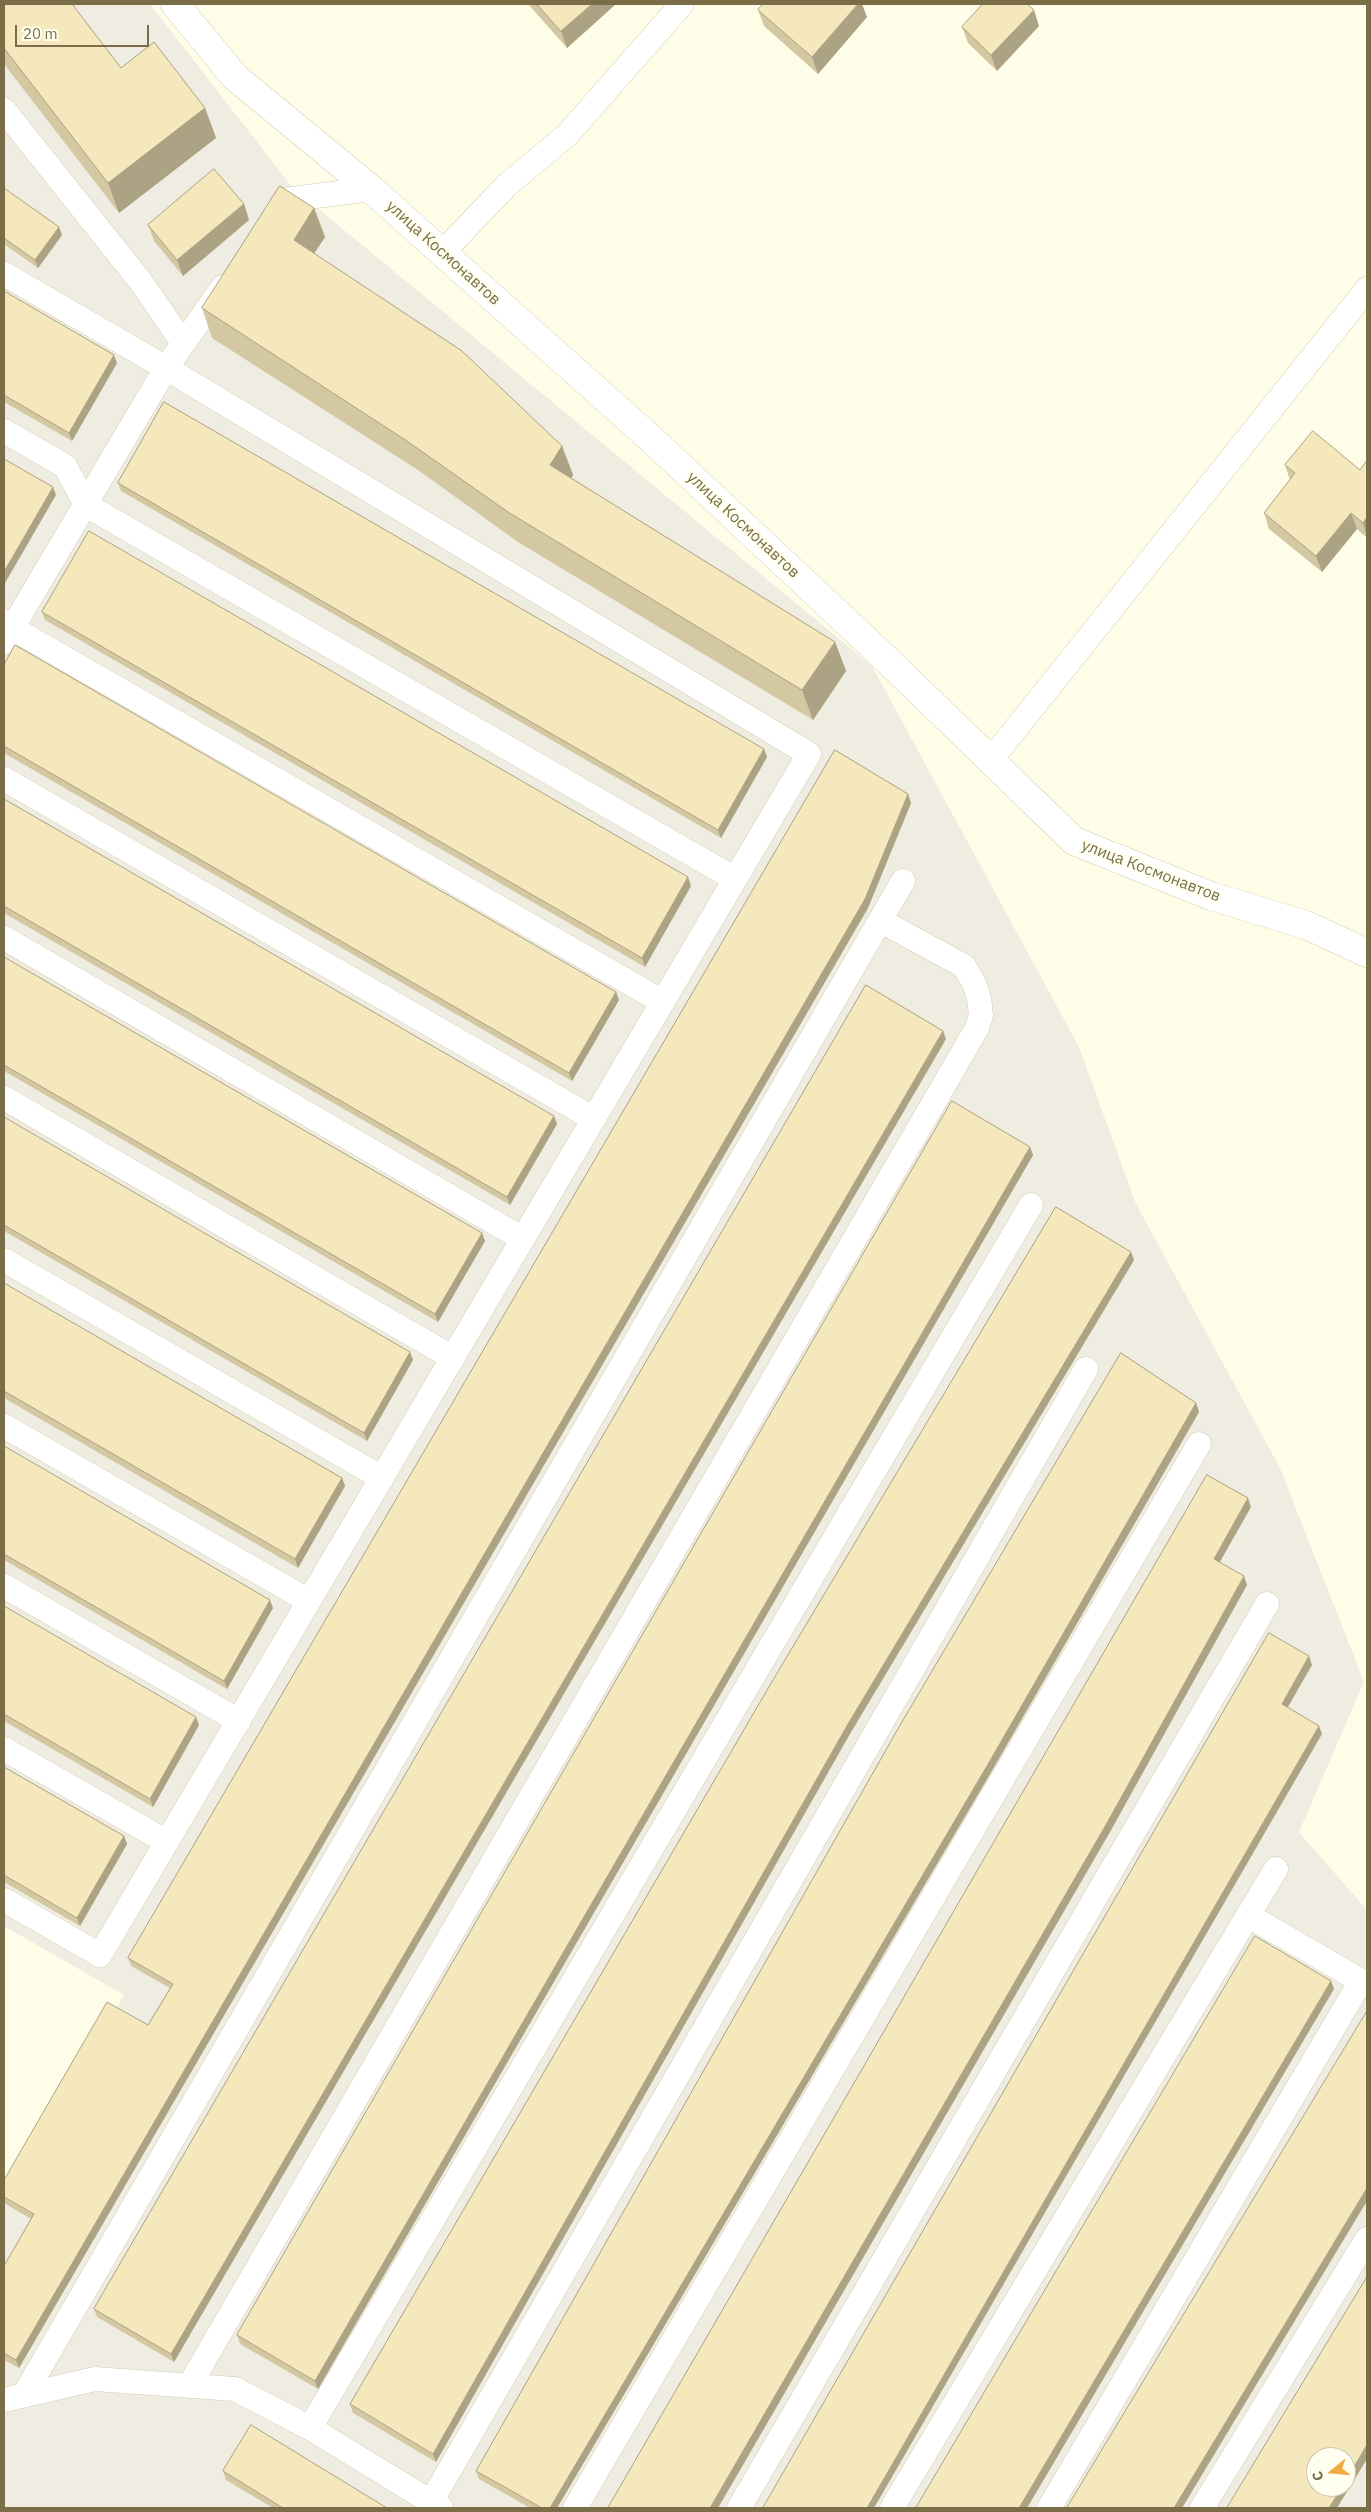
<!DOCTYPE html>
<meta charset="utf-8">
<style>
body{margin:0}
#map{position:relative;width:1371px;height:2512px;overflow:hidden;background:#fefee8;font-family:"IBM Plex Sans",sans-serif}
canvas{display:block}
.frame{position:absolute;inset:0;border:5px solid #7b6d48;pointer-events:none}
.north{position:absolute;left:1306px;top:2447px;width:50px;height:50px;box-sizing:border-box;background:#fffff0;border:1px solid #cac5ad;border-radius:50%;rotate:253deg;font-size:14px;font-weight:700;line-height:20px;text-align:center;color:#7b6d48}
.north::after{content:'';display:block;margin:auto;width:18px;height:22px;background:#f2aa43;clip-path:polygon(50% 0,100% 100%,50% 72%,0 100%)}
.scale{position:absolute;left:15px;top:25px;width:134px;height:22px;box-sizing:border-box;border:2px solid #7b6d48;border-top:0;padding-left:6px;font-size:15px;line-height:18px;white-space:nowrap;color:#7b6d48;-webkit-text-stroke:4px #fffff0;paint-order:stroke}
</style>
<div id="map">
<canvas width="1371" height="2512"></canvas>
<div class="frame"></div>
<div class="north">С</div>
<div class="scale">20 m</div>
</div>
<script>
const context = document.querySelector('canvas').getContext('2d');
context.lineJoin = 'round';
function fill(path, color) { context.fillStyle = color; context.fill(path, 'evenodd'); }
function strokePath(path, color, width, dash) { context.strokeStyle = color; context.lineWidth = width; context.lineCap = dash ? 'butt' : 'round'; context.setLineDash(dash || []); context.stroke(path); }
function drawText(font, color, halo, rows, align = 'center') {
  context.font = font + ' "IBM Plex Sans",sans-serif'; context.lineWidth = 5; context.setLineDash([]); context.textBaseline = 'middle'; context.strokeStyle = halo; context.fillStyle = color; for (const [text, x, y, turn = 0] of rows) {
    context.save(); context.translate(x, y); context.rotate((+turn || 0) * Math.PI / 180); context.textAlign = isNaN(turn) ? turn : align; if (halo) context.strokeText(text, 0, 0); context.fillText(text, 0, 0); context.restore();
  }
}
const industrial = new Path2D(`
 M4,4H150L292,187L872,666L1079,1047L1136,1204L1280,1468L1364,1682L1299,1832L1367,1910V2508H4V2198L124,1995L4,1926ZM1316,2457H1346V2487H1316Z`);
const service = new Path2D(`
 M4,110L141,282L183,343
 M275,213L284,200L371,189
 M443,252L506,186L567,135L682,4
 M4,274L166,368L809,754L100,1955L4,1900
 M4,431L65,466L86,505L735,879
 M4,621L12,628L663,1002
 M4,642L166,368L223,287
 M990,761L1367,289
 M4,779L594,1119
 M4,938L523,1239
 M4,1098L453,1358
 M4,1260L382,1478
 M4,1426L309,1601
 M4,1586L239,1721
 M4,1749L167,1842
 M189,2386L977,1028L981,1015L979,998L974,983L964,966L881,921
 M24,2395L903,881
 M4,2400L95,2379L235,2389L310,2428L441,2508
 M310,2428L1031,1205
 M431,2502L1086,1369
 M575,2508L1199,1444
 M739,2508L1267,1604
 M892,2508L1276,1869
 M1049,2508L1361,1981L1249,1916
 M1202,2508L1367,2239`);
const minor = new Path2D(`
 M175,4L235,77L371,189L649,437L883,656L1074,841L1211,896L1306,925L1367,953`);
const wall = new Path2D(`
 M4,4L121,68L205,108L216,138L119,213L4,64Z
 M528,4H616L567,48Z
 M758,10L867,17L818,74L764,26Z
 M1039,26L997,71L968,43L962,27Z
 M4,188L59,227L62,235L38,268L4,244Z
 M244,204L249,220L183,276L154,241L148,225Z
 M314,208L325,237L314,253L562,446L573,475L571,478L835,642L846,671L813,720L518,542L418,470L212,338L202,308Z
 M4,291L117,363L72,441L4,402Z
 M1367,460V538L1357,529L1322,572L1269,529L1264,513L1290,480L1285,465L1360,470Z
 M118,483L764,749L767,757L721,838L121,491Z
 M42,612L691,886L645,967L45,620Z
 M4,665L616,992L619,1000L572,1081L4,753Z
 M908,794L911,803L868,908L19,2368L4,2360V2266L31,2219L4,2203V2180L148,2025L170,1988L131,1966L128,1958Z
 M4,799L554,1116L557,1124L510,1205L4,913Z
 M4,957L482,1233L485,1241L438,1322L4,1071Z
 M946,1039L174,2362L97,2317L94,2309Z
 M4,1117L413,1360L367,1441L4,1231Z
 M1030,1147L1033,1155L318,2389L240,2344L237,2335Z
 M1131,1252L1134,1260L851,1732L436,2462L353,2413L350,2404Z
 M4,1283L342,1478L345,1486L298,1568L4,1398Z
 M1196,1403L1199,1412L990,1774L557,2508H530L479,2479L476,2471Z
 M4,1446L273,1608L227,1689L4,1560Z
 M4,1606L199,1725L153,1807L4,1721Z
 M4,1767L124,1836L127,1844L80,1926L4,1882Z
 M223,2471L387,2508H273L226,2480Z`);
const shadedWall = new Path2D(`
 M592,4H616L567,48L561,31Z
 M858,4H862L867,17L818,74L812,57Z
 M1034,10L1039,26L997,71L991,55Z
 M205,108L216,138L119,213L108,183Z
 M244,204L249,220L183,276L177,260Z
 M314,208L325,237L304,269L294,240Z
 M59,227L62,235L38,268L35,260Z
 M114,355L117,363L72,441L69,433Z
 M562,446L573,475L561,495L550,465Z
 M53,487L56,495L5,583L4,579V572Z
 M1351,513L1357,529L1322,572L1316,556Z
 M1367,517V536L1363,523Z
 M835,642L846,671L813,720L802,690Z
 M764,749L767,757L721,838L718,830Z
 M908,794L911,803L868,908L19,2368L16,2360Z
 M688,877L691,886L645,967L642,958Z
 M616,992L619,1000L572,1081L569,1073Z
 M943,1031L946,1039L174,2362L171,2354Z
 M554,1116L557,1124L510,1205L507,1197Z
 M1030,1147L1033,1155L318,2389L315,2381Z
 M482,1233L485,1241L438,1322L435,1314Z
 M1131,1252L1134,1260L851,1732L436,2462L433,2454L848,1724Z
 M410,1352L413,1360L367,1441L364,1433Z
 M1196,1403L1199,1412L990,1774L557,2508H550Z
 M342,1478L345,1486L298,1568L295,1559Z
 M1248,1498L1251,1507L1217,1567L1214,1559Z
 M1244,1576L1247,1585L1110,1832L718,2508H710Z
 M270,1600L273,1608L227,1689L224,1681Z
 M1309,1656L1312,1665L1285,1712L1282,1704Z
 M196,1717L199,1725L153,1807L150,1799Z
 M1319,1726L1322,1734L874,2508H867Z
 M124,1836L127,1844L80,1926L77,1918Z
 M1331,1981L1334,1989L1027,2508H1019Z
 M1367,2188V2201L1182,2508H1174Z
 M1367,2445V2459L1337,2508H1329L1342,2487H1346V2480Z`);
const building = new Path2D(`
 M4,4H72L121,68L154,42L205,108L108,183L4,48Z
 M537,4H592L561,31Z
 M763,4H858L812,57L758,10Z
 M983,4H1027L1034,10L991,55L962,27Z
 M214,169L244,204L177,260L148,225Z
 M280,186L314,208L294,240L462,351L562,446L550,465L835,642L802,690L508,512L407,441L202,308Z
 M4,188L59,227L35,260L4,238Z
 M4,291L114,355L69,433L4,395Z
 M164,402L764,749L718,830L118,483Z
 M1313,431L1360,470L1367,460V517L1363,523L1351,513L1316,556L1264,513L1295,473L1285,465Z
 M4,459L53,487L4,572Z
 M89,531L688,877L642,958L42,612Z
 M15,645L616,992L569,1073L4,746V665Z
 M835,750L908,794L865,899L16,2360L4,2353V2266L34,2214L4,2197V2180L107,2002L148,2025L173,1984L128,1958Z
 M4,799L554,1116L507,1197L4,906Z
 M4,957L482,1233L435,1314L4,1065Z
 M866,985L943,1031L171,2354L94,2309Z
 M952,1101L1030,1147L315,2381L237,2335Z
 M4,1117L410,1352L364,1433L4,1225Z
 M1056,1207L1131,1252L848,1724L433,2454L350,2404L773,1680Z
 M4,1283L342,1478L295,1559L4,1391Z
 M1121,1353L1196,1403L987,1766L550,2508H542L476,2471L903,1720Z
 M4,1446L270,1600L224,1681L4,1554Z
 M1207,1475L1248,1498L1214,1559L1244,1576L1107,1823L710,2508H608Z
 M4,1606L196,1717L150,1799L4,1714Z
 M1269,1633L1309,1656L1282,1704L1319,1726L867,2508H763Z
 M4,1767L124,1836L77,1918L4,1875Z
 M1255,1936L1331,1981L1019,2508H916Z
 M1367,2011V2188L1174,2508H1067Z
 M1367,2277V2445L1346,2480V2457H1316V2487H1342L1329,2508H1227Z
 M251,2425L387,2508H283L223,2471Z`);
const streetNames = [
 ["улица Космонавтов",443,253,42],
 ["улица Космонавтов",743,525,43],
 ["улица Космонавтов",1151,871,21]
];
fill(industrial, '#efede1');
strokePath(service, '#d4cdae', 25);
strokePath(minor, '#d4cdae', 29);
strokePath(service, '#fff', 24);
strokePath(minor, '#fff', 28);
fill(wall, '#d4c8a3');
fill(shadedWall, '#aca284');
fill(building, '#f6e8bd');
strokePath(building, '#aca284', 1);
drawText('16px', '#7b6d48', '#fffff0', streetNames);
</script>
